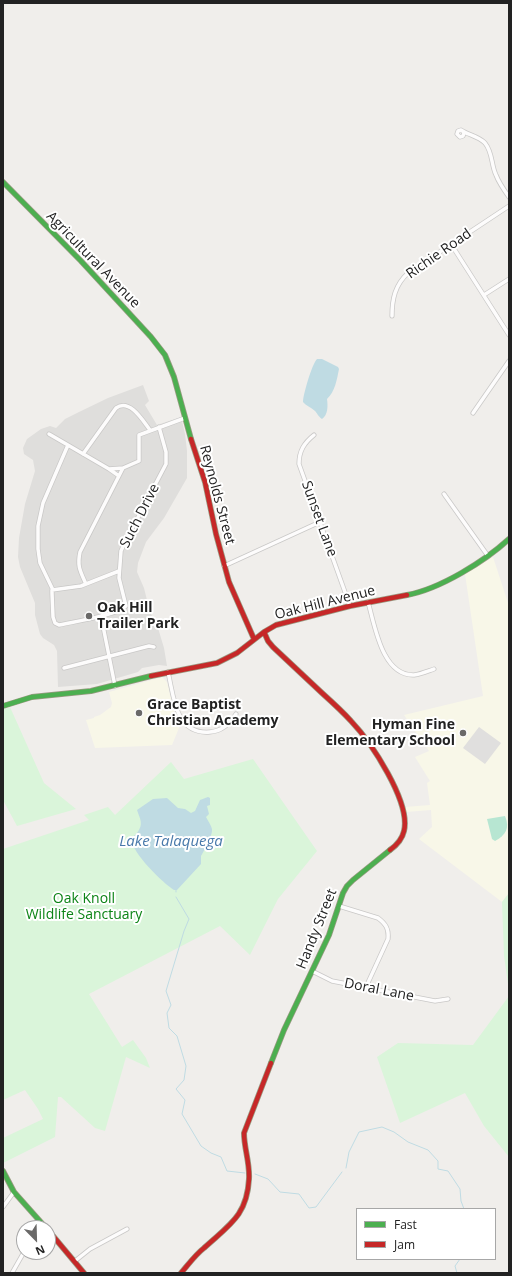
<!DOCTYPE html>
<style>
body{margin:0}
#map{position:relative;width:512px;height:1276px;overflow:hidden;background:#f0eeeb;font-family:"Open Sans",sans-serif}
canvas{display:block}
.frame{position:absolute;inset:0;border:4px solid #222;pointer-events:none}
.legend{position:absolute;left:356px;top:1208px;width:140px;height:52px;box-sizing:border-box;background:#fff;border:1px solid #a7a7a7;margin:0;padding:5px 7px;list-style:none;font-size:12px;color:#222}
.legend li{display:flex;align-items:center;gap:8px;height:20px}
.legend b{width:20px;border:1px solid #a7a7a7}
.north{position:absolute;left:16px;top:1220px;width:40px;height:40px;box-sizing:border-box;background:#fff;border:1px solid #a7a7a7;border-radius:50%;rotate:157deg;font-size:11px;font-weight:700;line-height:16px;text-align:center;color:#222}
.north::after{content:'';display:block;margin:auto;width:14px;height:18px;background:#6a6968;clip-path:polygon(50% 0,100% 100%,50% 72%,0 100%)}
</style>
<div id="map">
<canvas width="512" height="1276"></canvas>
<div class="frame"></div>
<ul class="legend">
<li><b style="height:5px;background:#4caf50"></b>Fast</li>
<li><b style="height:5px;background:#c62828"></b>Jam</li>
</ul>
<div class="north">N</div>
</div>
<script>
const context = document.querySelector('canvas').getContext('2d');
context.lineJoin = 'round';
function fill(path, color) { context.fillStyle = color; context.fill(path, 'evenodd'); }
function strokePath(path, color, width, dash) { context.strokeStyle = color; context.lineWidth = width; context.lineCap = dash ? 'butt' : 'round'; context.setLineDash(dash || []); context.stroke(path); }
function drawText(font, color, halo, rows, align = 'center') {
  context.font = font + ' "Open Sans",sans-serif'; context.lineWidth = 4; context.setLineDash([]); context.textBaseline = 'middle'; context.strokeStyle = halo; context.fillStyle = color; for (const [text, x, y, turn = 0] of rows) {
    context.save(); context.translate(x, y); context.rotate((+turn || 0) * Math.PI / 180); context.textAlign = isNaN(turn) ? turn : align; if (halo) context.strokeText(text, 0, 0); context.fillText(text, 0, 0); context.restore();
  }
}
const residential = new Path2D(`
 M143,385L149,401L145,405L157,425L181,417L185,434L187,451V478L164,518L146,542L138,563L137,572L144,588L150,612L158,628L164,648L167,666L159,665L142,668L138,672L97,684L58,687L57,651L54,645L43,638L40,634L35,615V603L20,567L18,557L19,538L25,504L35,471L33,460L24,454L23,448L27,439L41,429L50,426L56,428L65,419L79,412L108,398Z`);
const education = new Path2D(`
 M493,557L509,606V893L502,902L419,839L432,827L431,810L406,812L405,807L430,805L427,783L430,781L415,757L429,751L404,715L483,696L465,574Z
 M162,677L167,682L174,712L180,722L179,728L172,745L95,748L86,720L94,718V717L100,715L111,707L112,703L109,692Z`);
const park = new Path2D(`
 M10,707L44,783L76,809L17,826L3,800V709Z
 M253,759L317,851L278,899L250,955L220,926L89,994L122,1047L133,1040L146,1058L150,1068L126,1057L105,1131L95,1128L61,1097H58L55,1137L3,1163V1138L43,1119L38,1109L25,1090L3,1100V849L89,820L84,815L108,807L115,815L171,762L184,779Z
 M509,893V991L504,956L502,902Z
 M509,996V1157L484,1126L465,1093L400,1123L377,1057L398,1043L473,1045Z`);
const pitch = new Path2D(`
 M505,816C510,828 506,835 495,841L492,839L487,819Z`);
const parking = new Path2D(`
 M479,727L501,743L485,764L463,748Z`);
const water = new Path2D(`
 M317,359H322L338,367L339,369C337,379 335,392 327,399C328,406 328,415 322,419C318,416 317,413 315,411C311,407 306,406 303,402C303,395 312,364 317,359Z
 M208,797L210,798V805L207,806L209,814L206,817C208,821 211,825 212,829C213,835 204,851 201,856V864L177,890H174C164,884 131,852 132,840C133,836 135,835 137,833C144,824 140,819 137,810L153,799L167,798L178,808L185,809L191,813L195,811L200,800Z`);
const stream = new Path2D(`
 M176,890V892
 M176,897L189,919L184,931L166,991L171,1005L167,1013L169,1028L177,1036L186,1066L184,1080L176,1089L185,1100L182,1114L201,1146L211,1153L221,1157L227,1171L245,1173
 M346,1168L349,1152L359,1132L382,1127L394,1132L408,1142L428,1150L438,1161V1169L448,1171L460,1189L461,1201L464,1209
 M255,1174L268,1179L280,1192L299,1194L309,1208L316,1207L342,1172
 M457,1273L455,1266L460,1259`);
const street = new Path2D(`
 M464,133L463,136L460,137L457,134L458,131L461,130C468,135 478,136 485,143C493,153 491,165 496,175C499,183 504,190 509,197
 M451,244L509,335
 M484,295L509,279
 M392,316C392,299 395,285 408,273L509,206
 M473,413L509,361
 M49,434L109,469
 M314,435C304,443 299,451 299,464L350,606
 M83,454L116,408C130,398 143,421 150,430
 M119,476L109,469L123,468
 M444,494L488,556
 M224,566L320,522
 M119,571L81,586L52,590V593L53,617L55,623L59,625C72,622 119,615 126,606L119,578L121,551L125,542L166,464V452L159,427
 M86,584C80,571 77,566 80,552L123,468L139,461V435L185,418
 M53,590L40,563L38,549V526L43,503L68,445
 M368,602C375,626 382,676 414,675C421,674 428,671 434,669
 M101,616L115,686
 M64,668L149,646L154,647
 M168,672C174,697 175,735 210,732C222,731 230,724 236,714
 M339,906L378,918C386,924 389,929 388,939L366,987
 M312,971L332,981L435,1001L448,999
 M3,1207L14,1192
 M75,1261L90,1249L127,1229
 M12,1273L24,1252`);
const fast = new Path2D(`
 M3,182L81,261L151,337L165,355L174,377L191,439
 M407,595C440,589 485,561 509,539
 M3,706L32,697L91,691L151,676
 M271,1063L284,1030L329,935L343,893L347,886L353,880L390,850
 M3,1171L14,1192L46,1228`);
const jam = new Path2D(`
 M191,439L205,482L216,534L229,582L254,639
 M264,632L268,641L273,647C289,662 306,678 322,693C332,702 342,711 351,721C371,742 411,802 404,831C402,840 397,845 390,850
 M151,676L217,663L237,653L264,632L276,625L350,606L407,595
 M48,1230L84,1273
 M181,1273C188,1265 195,1255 204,1248C229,1225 247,1216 249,1179C250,1163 244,1148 244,1133L271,1063`);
const markers = [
 [89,616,4,"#6a6968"],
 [139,713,4,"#6a6968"],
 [463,733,4,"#6a6968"]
];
const streetNames = [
 ["Richie Road",439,254,-35],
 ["Agricultural Avenue",93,260,46],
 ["Reynolds Street",217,495,75],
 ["Such Drive",140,516,-63],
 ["Sunset Lane",319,519,70],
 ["Oak Hill Avenue",325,603,-14],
 ["Handy Street",317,929,-68],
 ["Doral Lane",379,990,11]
];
const poiNames = [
 ["Oak Hill",97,608],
 ["Trailer Park",97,624],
 ["Grace Baptist",147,705],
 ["Christian Academy",147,721],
 ["Hyman Fine",455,725,"right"],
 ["Elementary School",455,741,"right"]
];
const parkNames = [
 ["Oak Knoll",84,899],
 ["Wildlife Sanctuary",84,915]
];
const waterNames = [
 ["Lake Talaquega",171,842]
];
fill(residential, '#dfdedc');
fill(education, '#f8f7e8');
fill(park, '#daf5da');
fill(pitch, '#b7e6d2');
fill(parking, '#e0dfde');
fill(water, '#bfdbe3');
strokePath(stream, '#bfdbe3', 1);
strokePath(street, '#c9c8c7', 5);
strokePath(fast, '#999a82', 6);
strokePath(jam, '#999a82', 6);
strokePath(street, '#fdfcfc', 3.5);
strokePath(fast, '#4caf50', 4.5);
strokePath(jam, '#c62828', 4.5);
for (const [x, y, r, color] of markers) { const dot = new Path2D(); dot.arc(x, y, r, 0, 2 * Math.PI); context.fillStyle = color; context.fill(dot); strokePath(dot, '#fff', 1.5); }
drawText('14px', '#222', '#fff', streetNames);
drawText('bold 14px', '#222', '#fff', poiNames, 'left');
drawText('14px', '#0c8416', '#fff', parkNames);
drawText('italic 15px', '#4a7aab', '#fff', waterNames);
</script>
